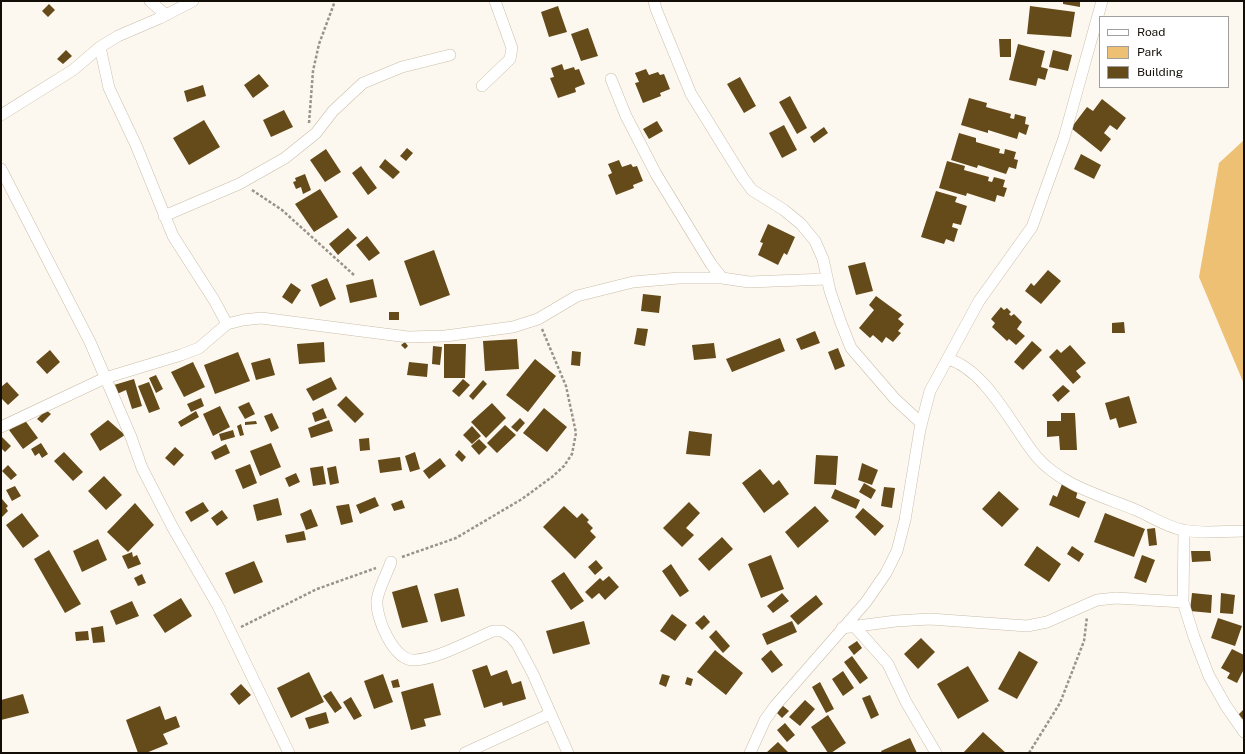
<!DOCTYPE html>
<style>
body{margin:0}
#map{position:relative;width:1245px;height:754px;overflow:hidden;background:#fdf8ef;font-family:"Public Sans",sans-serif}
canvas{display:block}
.frame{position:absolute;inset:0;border:2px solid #120e07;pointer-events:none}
.legend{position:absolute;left:1099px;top:16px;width:130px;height:72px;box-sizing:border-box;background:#fff;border:1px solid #a09f9c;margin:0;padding:5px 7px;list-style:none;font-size:12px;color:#120e07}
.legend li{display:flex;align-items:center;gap:8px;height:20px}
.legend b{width:20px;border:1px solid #a09f9c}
</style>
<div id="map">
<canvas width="1245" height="754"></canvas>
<div class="frame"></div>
<ul class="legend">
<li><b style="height:5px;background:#fff"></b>Road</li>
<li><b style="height:11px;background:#edc074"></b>Park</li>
<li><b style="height:11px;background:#654b1a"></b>Building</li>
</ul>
</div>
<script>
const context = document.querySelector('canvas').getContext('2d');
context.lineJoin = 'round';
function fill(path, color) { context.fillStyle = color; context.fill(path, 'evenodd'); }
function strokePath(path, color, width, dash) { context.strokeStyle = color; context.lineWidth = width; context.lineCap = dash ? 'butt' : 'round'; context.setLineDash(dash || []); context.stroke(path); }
const green = new Path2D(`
 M1244,140V384L1199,277L1219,163Z`);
const building = new Path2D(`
 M1063,1H1080V7L1063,4Z
 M49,4L55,10L48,17L42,11Z
 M558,6L567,32L549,37L541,12Z
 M1030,6L1075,12L1071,37L1027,34Z
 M588,28L598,56L581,61L571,34Z
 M999,39H1011V57H1000Z
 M1018,44L1045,51L1041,67L1048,69L1045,80L1038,78L1036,86L1009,80Z
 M66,50L72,56L63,64L57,59Z
 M1053,50L1072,55L1068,71L1049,67Z
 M562,64L564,70L574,67L575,70L579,69L585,84L575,88L576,92L558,98L550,78L554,77L551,68Z
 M646,69L649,75L658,72L660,75L664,74L670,89L660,93L661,96L643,103L635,83L639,82L635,73Z
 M259,74L269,86L253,98L244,85Z
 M740,77L756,106L744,113L727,84Z
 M203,85L206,96L187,102L184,91Z
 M790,96L807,128L797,134L779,102Z
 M969,98L987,103L986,107L1011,114L1010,118L1014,119L1015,114L1026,117L1025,124L1029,125L1026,135L1019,132L1017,139L988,130V133L961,125Z
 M1102,99L1126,118L1117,130L1110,125L1104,133L1111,139L1101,152L1071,128L1087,107L1093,111Z
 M284,110L293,127L271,137L263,120Z
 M204,120L220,147L189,165L173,138Z
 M657,121L663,131L649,139L643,129Z
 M784,125L797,150L782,158L769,133Z
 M824,127L828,133L814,143L810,137Z
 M959,133L976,138V142L1000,149L999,153L1004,154L1005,149L1016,152L1014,159L1018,160L1016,169L1009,167L1006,174L978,165L977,168L951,160Z
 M407,148L413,153L406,161L400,156Z
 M326,149L341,172L325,182L310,160Z
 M1081,154L1101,165L1094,179L1074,169Z
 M385,159L400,172L393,179L379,167Z
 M619,160L622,167L631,164L633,167L637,166L643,181L633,185L634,188L616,195L608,175L612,173L608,164Z
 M947,161L965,166L964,170L989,177L988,181L992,182L994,177L1005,180L1003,187L1007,188L1004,197L997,195L995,202L967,193L966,196L939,188Z
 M361,166L377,188L368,195L352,173Z
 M305,174L311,190L303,194L301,187L296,189L293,182L296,181L295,178Z
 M320,189L338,217L314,232L295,204Z
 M936,191L957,197L955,202L967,206L961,225L953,223L952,227L958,229L954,242L946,239L944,244L921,237Z
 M768,224L795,237L787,255L784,253L778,265L758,255L763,243L760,242Z
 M348,228L357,238L338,255L329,244Z
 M367,236L380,253L369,261L356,245Z
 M434,250L450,295L420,306L404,261Z
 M865,262L873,291L856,295L848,266Z
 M1048,270L1061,281L1041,304L1025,291L1031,283L1034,286Z
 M327,278L336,299L320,307L311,285Z
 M373,279L377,297L350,303L346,285Z
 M291,283L301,290L292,304L282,297Z
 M643,294L661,296L659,313L641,311Z
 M876,296L902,315L898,319L904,324L898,331L901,333L893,342L886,337L882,343L873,335L870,338L859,328L874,310L869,305Z
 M1001,307L1004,310L1007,308L1011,312L1009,314L1011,316L1014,314L1022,322L1017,329L1025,336L1016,345L1009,339L1007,341L992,327L995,323L991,319Z
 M389,312H399V320H389Z
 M1124,322L1125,333H1112V323Z
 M637,328L648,329L645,346L634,344Z
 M815,331L820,343L801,350L796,339Z
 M780,338L785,351L732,372L726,359Z
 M517,339L519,369L485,371L483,341Z
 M1032,341L1042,350L1023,370L1014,362Z
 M324,342L325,362L299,364L297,344Z
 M405,342L408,346L405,349L401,345Z
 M714,343L716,358L694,360L692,345Z
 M444,344H466L465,378H444Z
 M1070,345L1086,363L1076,371L1081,377L1073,384L1049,357L1057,349L1061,353Z
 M433,346L442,347L440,365L432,364Z
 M838,348L845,366L835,370L828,352Z
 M50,350L60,362L47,374L36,362Z
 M572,351L581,352L580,366L571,365Z
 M238,352L250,381L215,394L204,365Z
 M270,358L275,375L256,380L251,363Z
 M535,359L556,376L528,412L506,395Z
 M193,362L205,387L184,397L171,372Z
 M409,362L428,364L427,377L407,375Z
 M156,375L163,389L156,393L149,378Z
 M331,377L337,389L313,401L306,389Z
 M134,379L142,406L132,409L126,390L117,394L114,385Z
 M463,379L470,385L459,397L452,391Z
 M483,380L487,384L473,400L469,396Z
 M7,382L19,395L8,405L1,398V387Z
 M149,382L160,409L149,413L138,386Z
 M1063,385L1070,391L1058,402L1052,395Z
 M346,396L364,414L355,423L337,405Z
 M1129,396L1137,423L1119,428L1116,418L1110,420L1105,403Z
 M201,398L204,406L191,412L187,404Z
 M249,402L255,414L245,419L238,407Z
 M492,403L506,418L486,438L471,422Z
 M220,406L230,427L213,436L203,414Z
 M323,408L327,418L315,422L312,413Z
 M544,408L567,427L547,452L523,433Z
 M46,410L51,414L42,423L37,419Z
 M196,411L199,417L181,427L178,422Z
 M272,413L279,428L271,432L264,416Z
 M1061,413H1075L1077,450H1060L1059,436L1047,437V421H1061Z
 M520,418L525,423L517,432L511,427Z
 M24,419L38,438L23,449L9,430Z
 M108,420L125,435L100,451L90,434Z
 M329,420L333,431L311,438L308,428Z
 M256,421L257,424L245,425V422Z
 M241,424L244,435L240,436L237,426Z
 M505,425L516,435L497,453L487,443Z
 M472,426L481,436L472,444L463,435Z
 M233,430L235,437L221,441L219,434Z
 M689,431L712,434L710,456L686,454Z
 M1,436L11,446L5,452L1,448Z
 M369,438L370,450L360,451L359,439Z
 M479,439L487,447L479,455L471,446Z
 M41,443L48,454L42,458L39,453L35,456L31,449Z
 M271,443L281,467L260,476L250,451Z
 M226,444L230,453L215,460L211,452Z
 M175,447L184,455L174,466L165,458Z
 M459,450L466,457L462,462L455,455Z
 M64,452L83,472L73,481L54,461Z
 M415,452L420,469L410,472L405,456Z
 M816,455L838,456L836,485L814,484Z
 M400,457L402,470L380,473L378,460Z
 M440,458L446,466L429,479L423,471Z
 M862,463L878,470L872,485L858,480Z
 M250,464L257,483L243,489L235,470Z
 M8,465L17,475L11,480L2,471Z
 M323,466L326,484L313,486L310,468Z
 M336,466L339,483L330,485L327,468Z
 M760,469L773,485L779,480L789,494L764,513L742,483Z
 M296,473L300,482L289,487L285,478Z
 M104,476L122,495L106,510L88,491Z
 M864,483L876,490L871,499L859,492Z
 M1062,484L1078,490L1076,498L1086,502L1079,518L1049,505L1053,495L1057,497Z
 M15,486L21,496L12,501L6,490Z
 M884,487L895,488L892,508L881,506Z
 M835,489L860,500L856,509L831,498Z
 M999,491L1019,509L1002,527L982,509Z
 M375,497L379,506L360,514L356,505Z
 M278,498L282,515L257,521L253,505Z
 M2,499L8,506L6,508L8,511L1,518Z
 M402,500L405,508L394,511L391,504Z
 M203,502L209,511L191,522L185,512Z
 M689,502L700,513L686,528L694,535L682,547L663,528Z
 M135,503L154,525L128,552L107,532Z
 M349,504L353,522L341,525L336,506Z
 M564,506L577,518L582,513L589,520L587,522L593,528L590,531L596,537L575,559L543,527Z
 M815,506L829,521L798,548L785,532Z
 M863,508L884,526L875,536L855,517Z
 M311,509L318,526L306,530L300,514Z
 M222,510L228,518L217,526L211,518Z
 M22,513L39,536L23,548L6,525Z
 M1105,513L1145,529L1134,557L1094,542Z
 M1155,528L1157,545L1149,546L1147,529Z
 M304,531L306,540L287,543L285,535Z
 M722,537L733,549L709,571L698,559Z
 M98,539L107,560L82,572L73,551Z
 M1037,546L1061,564L1049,582L1024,565Z
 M1072,546L1084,554L1079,562L1067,554Z
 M49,550L81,604L65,613L34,559Z
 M1191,551H1210L1211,561L1192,562Z
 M132,552L133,557L137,555L141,564L128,569L122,556Z
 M771,555L784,589L761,598L748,564Z
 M1142,555L1155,560L1146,583L1134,578Z
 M596,560L603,568L595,575L588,567Z
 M254,561L263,582L234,594L225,573Z
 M671,564L689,591L680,597L662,571Z
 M564,572L584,601L571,610L551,581Z
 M142,574L146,583L138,586L134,578Z
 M609,576L619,587L605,600L599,593L592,599L585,592L600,578L603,581Z
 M417,585L428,622L402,628L392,592Z
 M458,588L465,616L441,622L434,594Z
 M782,593L789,601L773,613L767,606Z
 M1192,593L1212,595L1211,613L1190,611Z
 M1221,593L1235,595L1233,614L1220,613Z
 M816,595L823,604L798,625L790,616Z
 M181,598L192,616L165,633L153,615Z
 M132,601L139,616L116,625L110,611Z
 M672,614L687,625L675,641L660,631Z
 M704,615L710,622L702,630L695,623Z
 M1218,618L1242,626L1235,646L1211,638Z
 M584,621L590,644L553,654L546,631Z
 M792,621L797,632L767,645L762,634Z
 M103,626L105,642L93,643L91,628Z
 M716,630L730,646L723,653L709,637Z
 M88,631L89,640L76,641L75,632Z
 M921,638L935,652L918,669L904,654Z
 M857,641L862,648L854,655L848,647Z
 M1232,649L1244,655V669L1237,683L1227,678L1230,673L1221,668Z
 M715,650L743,673L726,695L697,672Z
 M771,650L783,665L772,673L761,659Z
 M1019,651L1038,662L1017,699L998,689Z
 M852,656L868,678L860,684L844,662Z
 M487,665L491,676L507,670L512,684L521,681L526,699L503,706L502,702L484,708L472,670Z
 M968,666L989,701L958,719L937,684Z
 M843,671L854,688L843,696L832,679Z
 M309,672L324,702L291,718L277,688Z
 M383,674L393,702L374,709L364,681Z
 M662,674L670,676L666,687L659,684Z
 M687,677L693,679L691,686L685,684Z
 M398,679L400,687L393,688L391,681Z
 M820,682L834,709L826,713L812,687Z
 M433,683L441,715L424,719L426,726L411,730L401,692Z
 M241,684L251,695L239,705L230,694Z
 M331,691L342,708L335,713L323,696Z
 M23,694L29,713L1,720V700Z
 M870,695L879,715L871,719L862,698Z
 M351,697L362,716L354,720L343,702Z
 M805,700L815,709L800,726L789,717Z
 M782,705L789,711L782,718L776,712Z
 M160,706L165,720L176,716L180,727L163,734L168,744L146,753H138L126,720Z
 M1244,709V720L1238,715Z
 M326,712L329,723L309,729L305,718Z
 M828,715L846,743L831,753H828L811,727Z
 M785,723L795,735L787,742L777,730Z
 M983,732L1006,753H963Z
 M910,738L917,753H882L881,751Z
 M778,742L788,752L786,753H766Z`);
const path = new Path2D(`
 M309,123L313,71L319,44L335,1
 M252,190L282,210L354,275
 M402,557L456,538L522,499L552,477L564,466L572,454L576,433L566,386L542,329
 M241,627L317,589L376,568
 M1029,753L1060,703L1084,641L1087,617`);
const street = new Path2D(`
 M150,1L166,15
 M654,1L656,9L691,94L743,178L752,190L784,210L801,224L815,241L823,259L830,291L841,323L851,348L895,399L921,423
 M100,47L109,88L136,145L173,236L214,300L227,324
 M611,79L626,116L656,174L711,264L722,278
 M482,86L510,59L512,48L495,1
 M1,115L73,70L100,47L118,36L160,18L193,1
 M1,169L90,342L131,437L142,468L173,528L218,606L289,753
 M164,216L239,184L285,158L316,133L333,111L363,83L402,67L450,55
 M948,359C986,370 1012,426 1036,456C1060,485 1102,496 1136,510C1152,517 1167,527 1183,530C1202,534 1225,531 1244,531
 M1,427L105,378L181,355L199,348L227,324L243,320L261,318L408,337L445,336L513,327L538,319L577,296L633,282L679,278H722L749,282L827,279
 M1184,530L1183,602L1194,637L1209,676L1226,706L1244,732
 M391,562C387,574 379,587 377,600C375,617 394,662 415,660C437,659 472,640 493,631H502L511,637L517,644L533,674L568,753
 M855,627L888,664L906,702L936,753
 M842,628L896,621L930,619L1027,626L1047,622L1097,600L1116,598L1183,602
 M465,753L550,714
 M750,753L765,720L775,706L866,602L886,573L897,551L905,520L920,429L930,391L979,301L1032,227L1064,138L1102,1`);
fill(green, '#edc074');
fill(building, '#654b1a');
strokePath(street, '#c9bda8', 12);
strokePath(path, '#98938b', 2.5, [3, 2]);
strokePath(street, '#fff', 11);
</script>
